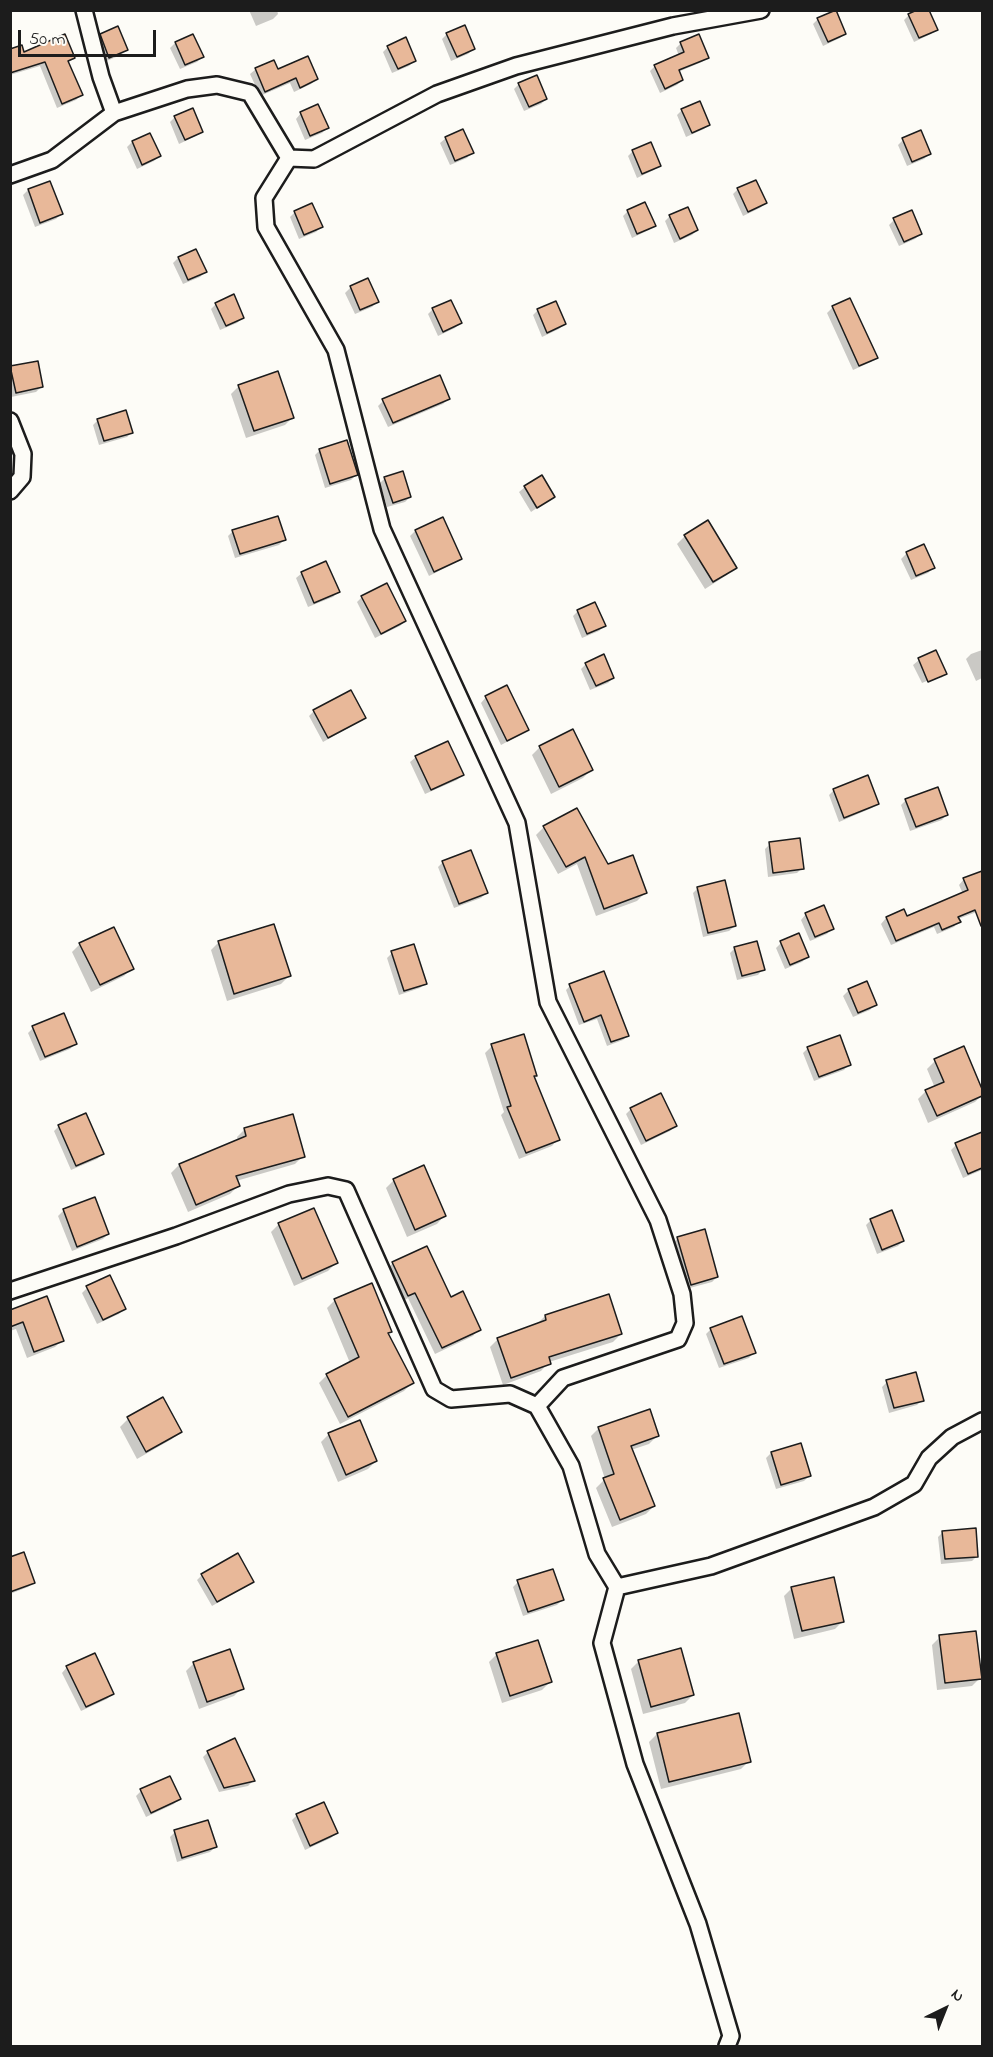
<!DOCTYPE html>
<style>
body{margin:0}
#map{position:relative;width:993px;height:2057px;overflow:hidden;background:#fdfcf7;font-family:"Indie Flower",sans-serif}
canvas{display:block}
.frame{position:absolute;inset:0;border:12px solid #1c1c1c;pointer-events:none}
.north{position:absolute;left:915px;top:1979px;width:60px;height:60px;-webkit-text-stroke:4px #fdfcf7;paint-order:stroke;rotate:43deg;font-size:16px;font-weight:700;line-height:24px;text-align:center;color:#1c1c1c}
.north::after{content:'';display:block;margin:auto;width:21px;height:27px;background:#1c1c1c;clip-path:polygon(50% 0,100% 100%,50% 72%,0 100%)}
.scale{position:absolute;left:18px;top:30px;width:138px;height:27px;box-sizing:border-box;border:3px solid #1c1c1c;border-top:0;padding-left:8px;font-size:18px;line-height:21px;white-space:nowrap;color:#1c1c1c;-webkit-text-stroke:4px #fdfcf7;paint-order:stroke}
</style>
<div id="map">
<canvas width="993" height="2057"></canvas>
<div class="frame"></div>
<div class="north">N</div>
<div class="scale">50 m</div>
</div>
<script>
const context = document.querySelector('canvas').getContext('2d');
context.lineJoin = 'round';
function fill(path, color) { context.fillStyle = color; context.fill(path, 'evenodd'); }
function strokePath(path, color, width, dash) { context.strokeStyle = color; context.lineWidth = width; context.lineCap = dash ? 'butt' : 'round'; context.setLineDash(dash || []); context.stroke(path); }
const shadow = new Path2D(`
 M249,10H277L278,14L273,19L256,26Z
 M909,15L936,29L931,34L914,42L904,20Z
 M818,19L845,33L840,38L823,46L813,24Z
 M447,34L473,49L468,54L451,61L442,39Z
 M101,35L126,49L121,55L104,62L96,40Z
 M175,43L202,57L197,62L180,69L170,48Z
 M681,43L707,57L702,62L678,72L682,80L677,85L660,93L650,71L655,66L679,56L676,48Z
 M388,47L414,61L409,66L392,73L383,52Z
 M10,50L23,54L73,57L68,63L81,95L76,100L57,108L40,66L10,75Z
 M256,69L277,71L317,79L311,84L294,92L290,83L260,96L250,74Z
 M519,84L546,99L541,104L524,111L514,89Z
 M682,110L709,124L704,129L686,137L677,115Z
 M301,113L327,128L322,133L305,140L296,119Z
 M175,117L202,131L196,136L179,144L170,122Z
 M920,132L929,154L924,159L907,166L898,145L903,140Z
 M150,135L159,156L154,161L137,169L127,147L132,142Z
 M446,138L472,152L467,158L450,165L440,143Z
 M633,151L659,165L654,170L637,178L628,156Z
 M49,183L61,214L56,219L35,227L23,195L28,190Z
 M738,189L765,203L760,208L743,216L733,194Z
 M628,211L654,225L649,230L632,238L623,216Z
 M295,212L321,227L316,232L299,239L290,217Z
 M670,216L697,230L692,235L674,243L665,221Z
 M894,220L921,234L915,239L899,246L889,225Z
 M178,258L205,272L200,277L183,284L173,263Z
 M368,280L377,302L372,307L355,314L345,293L350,288Z
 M850,300L876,357L871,362L853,370L827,313L832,308Z
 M216,304L242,318L237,323L220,330L211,309Z
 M433,309L460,323L455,328L438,336L428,314Z
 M538,310L564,324L559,329L542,337L533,315Z
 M10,368L41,387L36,392L11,397Z
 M239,386L293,417L285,425L246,438L231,394Z
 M448,399L443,404L388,427L378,406L383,401Z
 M98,420L132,432L127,437L99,445L93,425Z
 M320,450L356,475L351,480L325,488L315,455Z
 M385,478L410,497L405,502L387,507L380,483Z
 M525,487L553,497L531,512L519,492Z
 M233,531L284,540L279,545L235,558L228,536Z
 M415,531L460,558L455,563L429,576L410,536Z
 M685,536L735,567L727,575L705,589L677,544Z
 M923,546L933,568L928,573L911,580L901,559L906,554Z
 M302,573L338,592L333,597L308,607L296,578Z
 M362,597L405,621L400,626L375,638L357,602Z
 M578,611L604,626L599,631L582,638L573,616Z
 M982,650V678L976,681L966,659L971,654Z
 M936,652L945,674L941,678V675L922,683L913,665L919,660Z
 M586,664L613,678L608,683L590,690L581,669Z
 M486,697L527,729L522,734L501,745L481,703Z
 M314,711L364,717L359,722L323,742L309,716Z
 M540,747L591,770L583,778L551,794L532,755Z
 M416,757L462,775L457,780L425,794L410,762Z
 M834,790L877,803L872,808L839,822L829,795Z
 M906,800L947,814L942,820L910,831L901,805Z
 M544,827L607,866L645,893L637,901L596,916L577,864L558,874L536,835Z
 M770,844L802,868L797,873L768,877L765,849Z
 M443,862L486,893L481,898L454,908L438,867Z
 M982,873V910L958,919L959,921L954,927L937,934L934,927L891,945L881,924L886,918L904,911L907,918L963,894L959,885L964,879Z
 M698,888L735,926L729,931L703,937L693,893Z
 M806,914L832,928L827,934L810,941L801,920Z
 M219,942L289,976L281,984L227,1001L211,950Z
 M781,943L807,957L802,962L785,969L776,948Z
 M80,944L132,968L124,976L91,992L72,952Z
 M735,948L763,969L758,975L737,980L730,953Z
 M392,953L425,983L420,988L399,995L387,958Z
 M866,983L875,1004L870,1010L853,1017L843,996L849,990Z
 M570,986L627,1036L623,1040L607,1046L597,1019L579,1025L566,990Z
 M33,1028L75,1044L70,1049L40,1061L28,1033Z
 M492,1046L535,1075L533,1077L558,1139L552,1146L519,1159L501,1115L504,1112L485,1053Z
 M808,1048L849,1064L844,1070L814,1081L803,1053Z
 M963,1048L982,1095L975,1102L928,1123L918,1099L926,1091L935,1088L927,1069L935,1061Z
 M631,1109L675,1126L670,1131L641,1145L626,1114Z
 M59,1126L102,1154L97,1159L71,1170L54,1131Z
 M245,1129L303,1156L295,1164L236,1181L238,1186L230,1194L188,1212L171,1173L179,1165L238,1141L237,1137Z
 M982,1133V1170L963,1178L951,1150L956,1145Z
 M394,1180L444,1216L437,1224L407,1237L386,1188Z
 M64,1210L108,1234L103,1239L72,1251L58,1216Z
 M871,1220L903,1241L898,1246L877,1254L866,1225Z
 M279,1224L336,1263L328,1271L294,1286L271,1232Z
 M678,1238L717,1277L712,1282L686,1289L673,1243Z
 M393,1263L479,1329L473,1336L435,1354L408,1298L401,1302L386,1270Z
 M109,1277L124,1308L119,1314L97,1324L82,1293L87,1288Z
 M335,1300L390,1332L387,1335L412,1383L404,1391L340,1424L319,1383L327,1375L350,1363L327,1308Z
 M10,1311L62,1340L55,1347L27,1358L16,1329L10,1331Z
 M545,1316L621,1334L613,1342L549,1362L541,1371L503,1385L490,1347L498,1339L537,1324Z
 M711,1329L754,1352L749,1358L719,1368L706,1334Z
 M887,1382L922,1400L917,1405L889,1413L882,1387Z
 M163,1399L180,1431L172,1439L137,1459L120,1427L128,1419Z
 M599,1428L657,1436L649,1444L631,1450L654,1506L646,1514L612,1527L596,1488L605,1479L591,1436Z
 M329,1434L376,1461L368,1469L338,1482L321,1442Z
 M771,1453L809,1476L804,1481L776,1489L766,1458Z
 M943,1532L977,1556L972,1561L941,1564L938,1537Z
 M10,1559L33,1582L28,1587L10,1594Z
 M202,1575L252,1581L247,1586L212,1606L197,1580Z
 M518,1582L562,1600L557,1605L523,1616L513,1587Z
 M792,1588L843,1621L835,1629L794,1639L784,1596Z
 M940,1637L980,1678L972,1686L937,1690L932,1645Z
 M497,1654L550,1682L542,1690L502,1703L489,1662Z
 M639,1661L693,1695L685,1703L643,1714L631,1669Z
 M194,1663L242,1688L234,1696L199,1709L186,1671Z
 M67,1667L113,1693L107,1699L81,1711L62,1673Z
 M738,1715L749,1761L741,1769L661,1789L649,1742L657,1734Z
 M208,1752L253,1781L248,1786L219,1792L203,1757Z
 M141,1791L179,1799L174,1804L146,1817L136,1796Z
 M297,1815L336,1833L331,1838L305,1850L292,1820Z
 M175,1832L215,1847L210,1852L177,1862L170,1837Z`);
const building = new Path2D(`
 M836,10L846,34L828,42L817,18Z
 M917,10H929L938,30L919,38L908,14Z
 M465,25L475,49L457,57L446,33Z
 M118,26L128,50L109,58L100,34Z
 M65,34L75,58L68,61L83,95L62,104L45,62L10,73V49L22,45L24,52Z
 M193,34L204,57L185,65L175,42Z
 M699,34L709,58L679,70L683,80L665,89L654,65L684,52L680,42Z
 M406,37L416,61L398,69L387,46Z
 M308,56L318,79L300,88L296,78L265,92L255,68L274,60L278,69Z
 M537,75L547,99L529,107L518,83Z
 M700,101L710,125L692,133L681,109Z
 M318,104L329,128L310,136L300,112Z
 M193,108L203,132L185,140L174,116Z
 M463,129L474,153L455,161L445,137Z
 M921,130L931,154L912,162L902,138Z
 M150,133L161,156L142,165L132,141Z
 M651,142L661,166L642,174L632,150Z
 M756,180L767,203L748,212L737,188Z
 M50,181L63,214L40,223L28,189Z
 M645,202L656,226L637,234L627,210Z
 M312,203L323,227L304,235L294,211Z
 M688,207L698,230L680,239L669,215Z
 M912,210L922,234L904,242L893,218Z
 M196,249L207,272L188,280L178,257Z
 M368,278L379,302L360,310L350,286Z
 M234,294L244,318L226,326L215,303Z
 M850,298L878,358L859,366L832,306Z
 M451,300L462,323L443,332L432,308Z
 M556,301L566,324L547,333L537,309Z
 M38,361L43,387L16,393L10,366Z
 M278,371L294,418L254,431L238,385Z
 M440,375L450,399L393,423L382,399Z
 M126,410L133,433L104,441L97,419Z
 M347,440L358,475L330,484L319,449Z
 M403,471L411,497L393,503L384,477Z
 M542,475L555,497L537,508L524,486Z
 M278,516L286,540L240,554L232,530Z
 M443,517L462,559L434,572L415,530Z
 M708,520L737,568L713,582L684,535Z
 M924,544L935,568L916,576L906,552Z
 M326,561L340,592L314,603L301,572Z
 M387,583L406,621L381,634L361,596Z
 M595,602L606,626L587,634L577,610Z
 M936,650L947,674L928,682L918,658Z
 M604,654L614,678L596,686L585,663Z
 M507,685L529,730L507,741L485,696Z
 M351,690L366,718L328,738L313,710Z
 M573,729L593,770L559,787L539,746Z
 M448,741L464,775L431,790L415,756Z
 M868,775L879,804L844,818L833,789Z
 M938,787L948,815L916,827L905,799Z
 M577,808L608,864L633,855L647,893L604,909L585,857L566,867L543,826Z
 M800,838L804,869L773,873L769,842Z
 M471,850L488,893L459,904L442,861Z
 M982,871V925L981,926L975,910L958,917L961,922L942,930L939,923L896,941L886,917L904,909L907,916L968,890L963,878Z
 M725,880L736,926L708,933L697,887Z
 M824,905L834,929L815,937L805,913Z
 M274,924L291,976L234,994L218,941Z
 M114,927L134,969L100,985L79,943Z
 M799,933L809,957L790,965L780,941Z
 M757,941L765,970L742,976L734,947Z
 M414,944L427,984L404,991L391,951Z
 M604,971L629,1036L611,1042L601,1015L584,1022L569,984Z
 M867,981L877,1005L858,1013L848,989Z
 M64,1013L77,1044L45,1057L32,1026Z
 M524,1034L537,1076H534L560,1140L526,1153L507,1107L511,1106L491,1044Z
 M840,1035L851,1065L819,1077L807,1047Z
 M964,1046L982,1089V1096L937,1116L925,1090L944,1082L934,1059Z
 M661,1093L677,1126L646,1141L630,1108Z
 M86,1113L104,1154L76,1166L58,1125Z
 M293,1114L305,1157L236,1176L240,1186L196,1205L179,1164L246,1136L244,1128Z
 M982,1132V1168L968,1174L955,1143Z
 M424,1165L446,1216L415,1230L393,1179Z
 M95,1197L109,1234L77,1247L63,1209Z
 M314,1208L338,1263L302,1279L278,1223Z
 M892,1210L904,1241L882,1250L870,1219Z
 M705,1229L718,1277L691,1285L677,1237Z
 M427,1246L451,1297L463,1291L481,1330L442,1348L415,1293L408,1296L392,1262Z
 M110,1275L126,1309L103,1320L86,1286Z
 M372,1283L392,1332L388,1333L414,1383L348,1417L326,1374L359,1357L334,1299Z
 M609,1294L622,1334L549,1357L551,1364L511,1378L497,1338L546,1320L545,1315Z
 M47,1296L64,1341L34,1352L23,1322L10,1327V1310Z
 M742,1316L756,1353L724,1364L710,1328Z
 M916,1372L924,1401L894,1408L886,1380Z
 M163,1397L182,1432L146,1452L127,1417Z
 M650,1409L659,1436L631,1446L655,1506L620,1520L603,1478L614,1474L598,1427Z
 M360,1420L377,1461L346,1475L328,1433Z
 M801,1443L811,1476L781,1485L771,1452Z
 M976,1528L978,1557L945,1559L942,1531Z
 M24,1552L35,1583L10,1592V1557Z
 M238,1553L254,1582L217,1602L201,1574Z
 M553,1569L564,1600L528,1612L517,1580Z
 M834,1577L844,1622L802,1631L791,1587Z
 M976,1631L982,1679L945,1683L939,1635Z
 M538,1640L552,1682L510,1696L496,1653Z
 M681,1648L694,1695L651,1707L638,1660Z
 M230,1649L244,1689L207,1702L193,1662Z
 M95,1653L114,1694L86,1707L66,1666Z
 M739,1713L751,1762L669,1782L657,1733Z
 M235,1738L255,1781L224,1788L207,1751Z
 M170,1776L181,1799L151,1813L140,1789Z
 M324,1802L338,1833L310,1846L296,1814Z
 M208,1820L217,1847L182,1858L174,1830Z`);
const minor = new Path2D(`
 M84,10L101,77L114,113
 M289,158L264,198L266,227L336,350L382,529L517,823L548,1002L658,1220L682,1294L685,1323L678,1339L563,1378L537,1406
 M10,175L52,160L114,113L187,89L217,85L250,93L289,158L314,159L437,94L516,66L673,26L761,10
 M10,421L23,454L22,477L10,491
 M10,1291L176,1236L289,1194L328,1186L346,1190L434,1389L451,1399L510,1394L537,1406L571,1466L597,1554L617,1587L711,1566L874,1507L914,1484L929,1458L952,1437L982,1421
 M617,1587L602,1643L635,1764L698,1924L731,2036L727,2046`);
fill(shadow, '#0003');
fill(building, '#e8b899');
strokePath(building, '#1c1c1c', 1.5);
strokePath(minor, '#1c1c1c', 20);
strokePath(minor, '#fdfcf7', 15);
</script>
